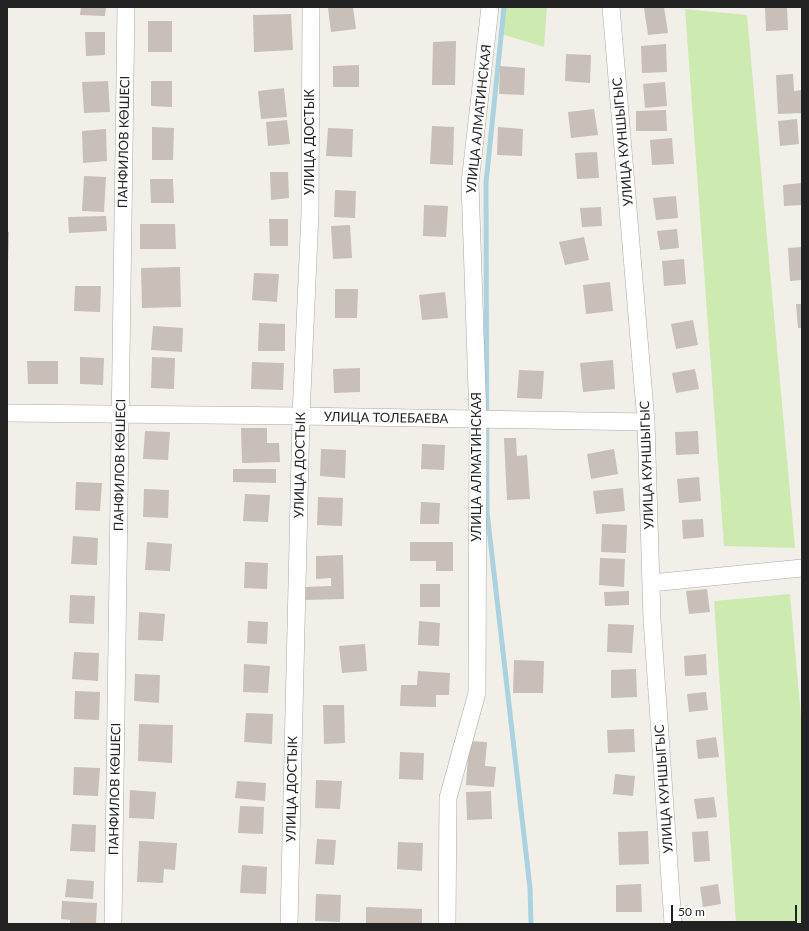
<!DOCTYPE html>
<meta charset="utf-8">
<style>
body{margin:0}
#map{position:relative;width:809px;height:931px;overflow:hidden;background:#f2efe9;font-family:Lato,sans-serif}
canvas{display:block}
.frame{position:absolute;inset:0;border:8px solid #222;pointer-events:none}
.scale{position:absolute;left:671px;top:905px;width:126px;height:18px;box-sizing:border-box;border:2px solid #222;border-top:0;padding-left:5px;font-size:12px;line-height:14px;white-space:nowrap;color:#222;-webkit-text-stroke:3px #fff;paint-order:stroke}
</style>
<div id="map">
<canvas width="809" height="931"></canvas>
<div class="frame"></div>
<div class="scale">50 m</div>
</div>
<script>
const context = document.querySelector('canvas').getContext('2d');
context.lineJoin = 'round';
function fill(path, color) { context.fillStyle = color; context.fill(path, 'evenodd'); }
function strokePath(path, color, width, dash) { context.strokeStyle = color; context.lineWidth = width; context.lineCap = dash ? 'butt' : 'round'; context.setLineDash(dash || []); context.stroke(path); }
function drawText(font, color, halo, rows, align = 'center') {
  context.font = font + ' Lato,sans-serif'; context.lineWidth = 3; context.setLineDash([]); context.textBaseline = 'middle'; context.strokeStyle = halo; context.fillStyle = color; for (const [text, x, y, turn = 0] of rows) {
    context.save(); context.translate(x, y); context.rotate((+turn || 0) * Math.PI / 180); context.textAlign = isNaN(turn) ? turn : align; if (halo) context.strokeText(text, 0, 0); context.fillText(text, 0, 0); context.restore();
  }
}
const grass = new Path2D(`
 M504,7H547L544,47L501,34Z
 M685,9L747,15L795,548L724,546Z
 M790,594L802,727V924H736L714,601Z`);
const stream = new Path2D(`
 M504,7L486,183L487,512L530,888L531,924`);
const building = new Path2D(`
 M81,7H106L105,16L80,15Z
 M353,7L356,29L331,32L328,8Z
 M664,7L668,33L648,35L644,8Z
 M765,7H787L788,30L766,31Z
 M291,14L293,50L254,52L253,15Z
 M148,21H172V52H148Z
 M85,32H105V55L86,56Z
 M456,41L455,85H432L433,42Z
 M666,44L667,72L642,73L641,46Z
 M566,54L591,55L590,83L565,81Z
 M359,65V87H333V66Z
 M500,66L525,68L524,95L499,94Z
 M793,74L794,91L802,90V113L778,114L776,75Z
 M108,81L110,112L84,113L82,82Z
 M151,81H172V107L151,106Z
 M665,82L667,106L645,108L643,84Z
 M284,88L287,117L261,119L258,91Z
 M594,109L598,135L571,138L568,112Z
 M666,110L667,131H636V111Z
 M797,119L799,144L780,146L778,121Z
 M287,120L290,144L268,146L266,122Z
 M432,126L454,127L453,165L430,164Z
 M152,127L174,128L173,160H152Z
 M498,127L523,129L522,156L497,155Z
 M328,128L353,129L352,157L326,156Z
 M106,129L107,161L83,163L82,131Z
 M672,138L674,164L652,165L650,140Z
 M597,152L599,178L577,179L575,153Z
 M270,172H288L289,198L271,200Z
 M84,176L106,177L104,212L82,211Z
 M150,179H173L174,203H151Z
 M802,183V205L784,206L783,185Z
 M335,190L356,191L355,218L334,217Z
 M676,196L678,218L656,220L653,198Z
 M424,205L448,206L446,237L423,236Z
 M601,207L602,226L582,227L580,208Z
 M106,216L107,231L69,233L68,217Z
 M269,219H288V246H270Z
 M140,224H175L176,249H140Z
 M350,225L352,258L333,259L331,226Z
 M677,229L679,248L660,250L657,231Z
 M7,232H9L8,265H7Z
 M584,237L589,260L565,265L559,242Z
 M802,247V280L790,281L788,248Z
 M684,259L686,284L664,286L662,261Z
 M180,267L181,307L142,308L141,268Z
 M254,273L279,274L277,302L252,300Z
 M610,282L613,311L586,314L583,285Z
 M75,286H101L100,312L74,311Z
 M335,289H358L357,318H335Z
 M445,292L448,318L422,320L419,295Z
 M796,304H802V328H798Z
 M693,320L698,345L676,349L671,324Z
 M259,323L285,324V351H258Z
 M153,326L183,328L182,352L151,350Z
 M80,357L104,358L103,385L80,384Z
 M152,357L175,358L174,389L151,388Z
 M613,360L615,389L583,392L580,363Z
 M27,361H58V384H28Z
 M252,362L284,363L283,390L251,389Z
 M360,368V392L334,393L333,369Z
 M695,369L699,389L676,393L672,373Z
 M519,370L544,371L542,399L517,398Z
 M241,428H267V443H279L280,462L242,463Z
 M145,431L170,432L168,460L143,459Z
 M698,431L699,454L676,455L675,432Z
 M504,438H516L517,456L527,455L530,499L507,500Z
 M422,444L445,445L444,470L421,469Z
 M321,449L346,450L345,478L320,476Z
 M614,449L618,474L591,479L587,454Z
 M233,469H276V483L233,482Z
 M699,477L701,501L679,503L677,479Z
 M76,482L102,483L100,511L75,510Z
 M623,488L625,511L596,514L593,491Z
 M144,489L169,490L168,518L143,517Z
 M245,494L270,495L268,522L243,521Z
 M318,497L343,498L342,526L317,525Z
 M421,502L440,503L439,524H420Z
 M703,519L704,537L683,539L682,520Z
 M602,524L627,525L626,553L601,552Z
 M73,536L98,538L97,565L71,564Z
 M147,542L172,544L170,571L145,570Z
 M410,542H453V571H436V561H410Z
 M343,555L344,599L304,600V587L331,586V578L316,579V556Z
 M600,558L625,559L624,587L599,585Z
 M245,562L268,563L267,589L244,588Z
 M420,584H440V607H420Z
 M707,589L710,612L689,614L686,591Z
 M629,591V605L605,606L604,592Z
 M70,595L95,596L94,624L69,623Z
 M139,612L165,614L163,641L138,640Z
 M248,621L268,622L267,644L247,643Z
 M419,621L440,623L439,646L418,645Z
 M608,624L634,625L632,653L607,652Z
 M365,644L367,671L342,673L339,646Z
 M74,652L99,653L98,681L72,679Z
 M706,654L707,675L685,676L684,656Z
 M514,660L544,661L543,693H513Z
 M244,664L270,666L268,693L243,692Z
 M636,669L637,697L611,698V670Z
 M418,671L450,673L449,695H436V707L400,706L401,685H417Z
 M135,674L160,675L159,703L134,701Z
 M75,691L100,692L99,720L74,719Z
 M706,692L708,710L689,712L687,694Z
 M323,705H344L345,743L324,744Z
 M246,713L273,714L272,744L244,742Z
 M139,724L173,725L172,763L138,761Z
 M634,729L635,752L608,753L607,730Z
 M716,737L719,757L698,759L696,740Z
 M469,741L487,742L485,766L496,767L494,787L466,785Z
 M400,752L424,753L423,780L399,779Z
 M74,767L100,768L98,796L73,795Z
 M615,774L635,776L633,796L613,794Z
 M316,780L342,781L340,809L315,808Z
 M237,781L266,783L265,801L235,798Z
 M130,790L156,792L154,819L129,818Z
 M491,791L492,819L467,820L466,792Z
 M714,797L717,817L697,819L694,799Z
 M240,806L264,807L263,834L238,833Z
 M72,824L96,825L95,852L70,851Z
 M648,831L649,864L619,865L618,832Z
 M708,831L710,861L694,862L692,832Z
 M317,839L336,840L334,865L315,864Z
 M139,841L177,843L175,870L164,869L163,883L137,882Z
 M398,842L423,843L422,871L397,869Z
 M242,865L267,867L266,894L240,893Z
 M67,879L94,881L93,899L65,897Z
 M641,884L642,912H616V885Z
 M718,884L721,904L703,907L700,887Z
 M316,894L341,895L340,922L315,921Z
 M62,901L97,903L96,924H70V920L61,919Z
 M366,907L422,909V924H366Z`);
const minor = new Path2D(`
 M611,7L646,422L652,619L673,924
 M7,413L301,416L646,422
 M651,583L802,568
 M113,924L126,7
 M289,924L301,416L310,213L311,7
 M447,924L448,798L477,693L478,420L470,183L490,7`);
const streetNames = [
 ["УЛИЦА АЛМАТИНСКАЯ",479,119,-84],
 ["ПАНФИЛОВ КӨШЕСІ",124,142,-89],
 ["УЛИЦА ДОСТЫК",310,142,-90],
 ["УЛИЦА КУНШЫГЫС",623,142,-95],
 ["УЛИЦА ТОЛЕБАЕВА",386,418,1],
 ["ПАНФИЛОВ КӨШЕСІ",120,465,-89],
 ["УЛИЦА ДОСТЫК",300,465,-89],
 ["УЛИЦА КУНШЫГЫС",647,465,-92],
 ["УЛИЦА АЛМАТИНСКАЯ",477,467,-90],
 ["ПАНФИЛОВ КӨШЕСІ",115,789,-89],
 ["УЛИЦА ДОСТЫК",292,789,-89],
 ["УЛИЦА КУНШЫГЫС",664,789,-94]
];
fill(grass, '#cdebb0');
strokePath(stream, '#aad3df', 5);
fill(building, '#c7bfb8');
strokePath(minor, '#a9a9a9', 18);
strokePath(minor, '#fff', 17);
drawText('13px', '#222', '#fff', streetNames);
</script>
